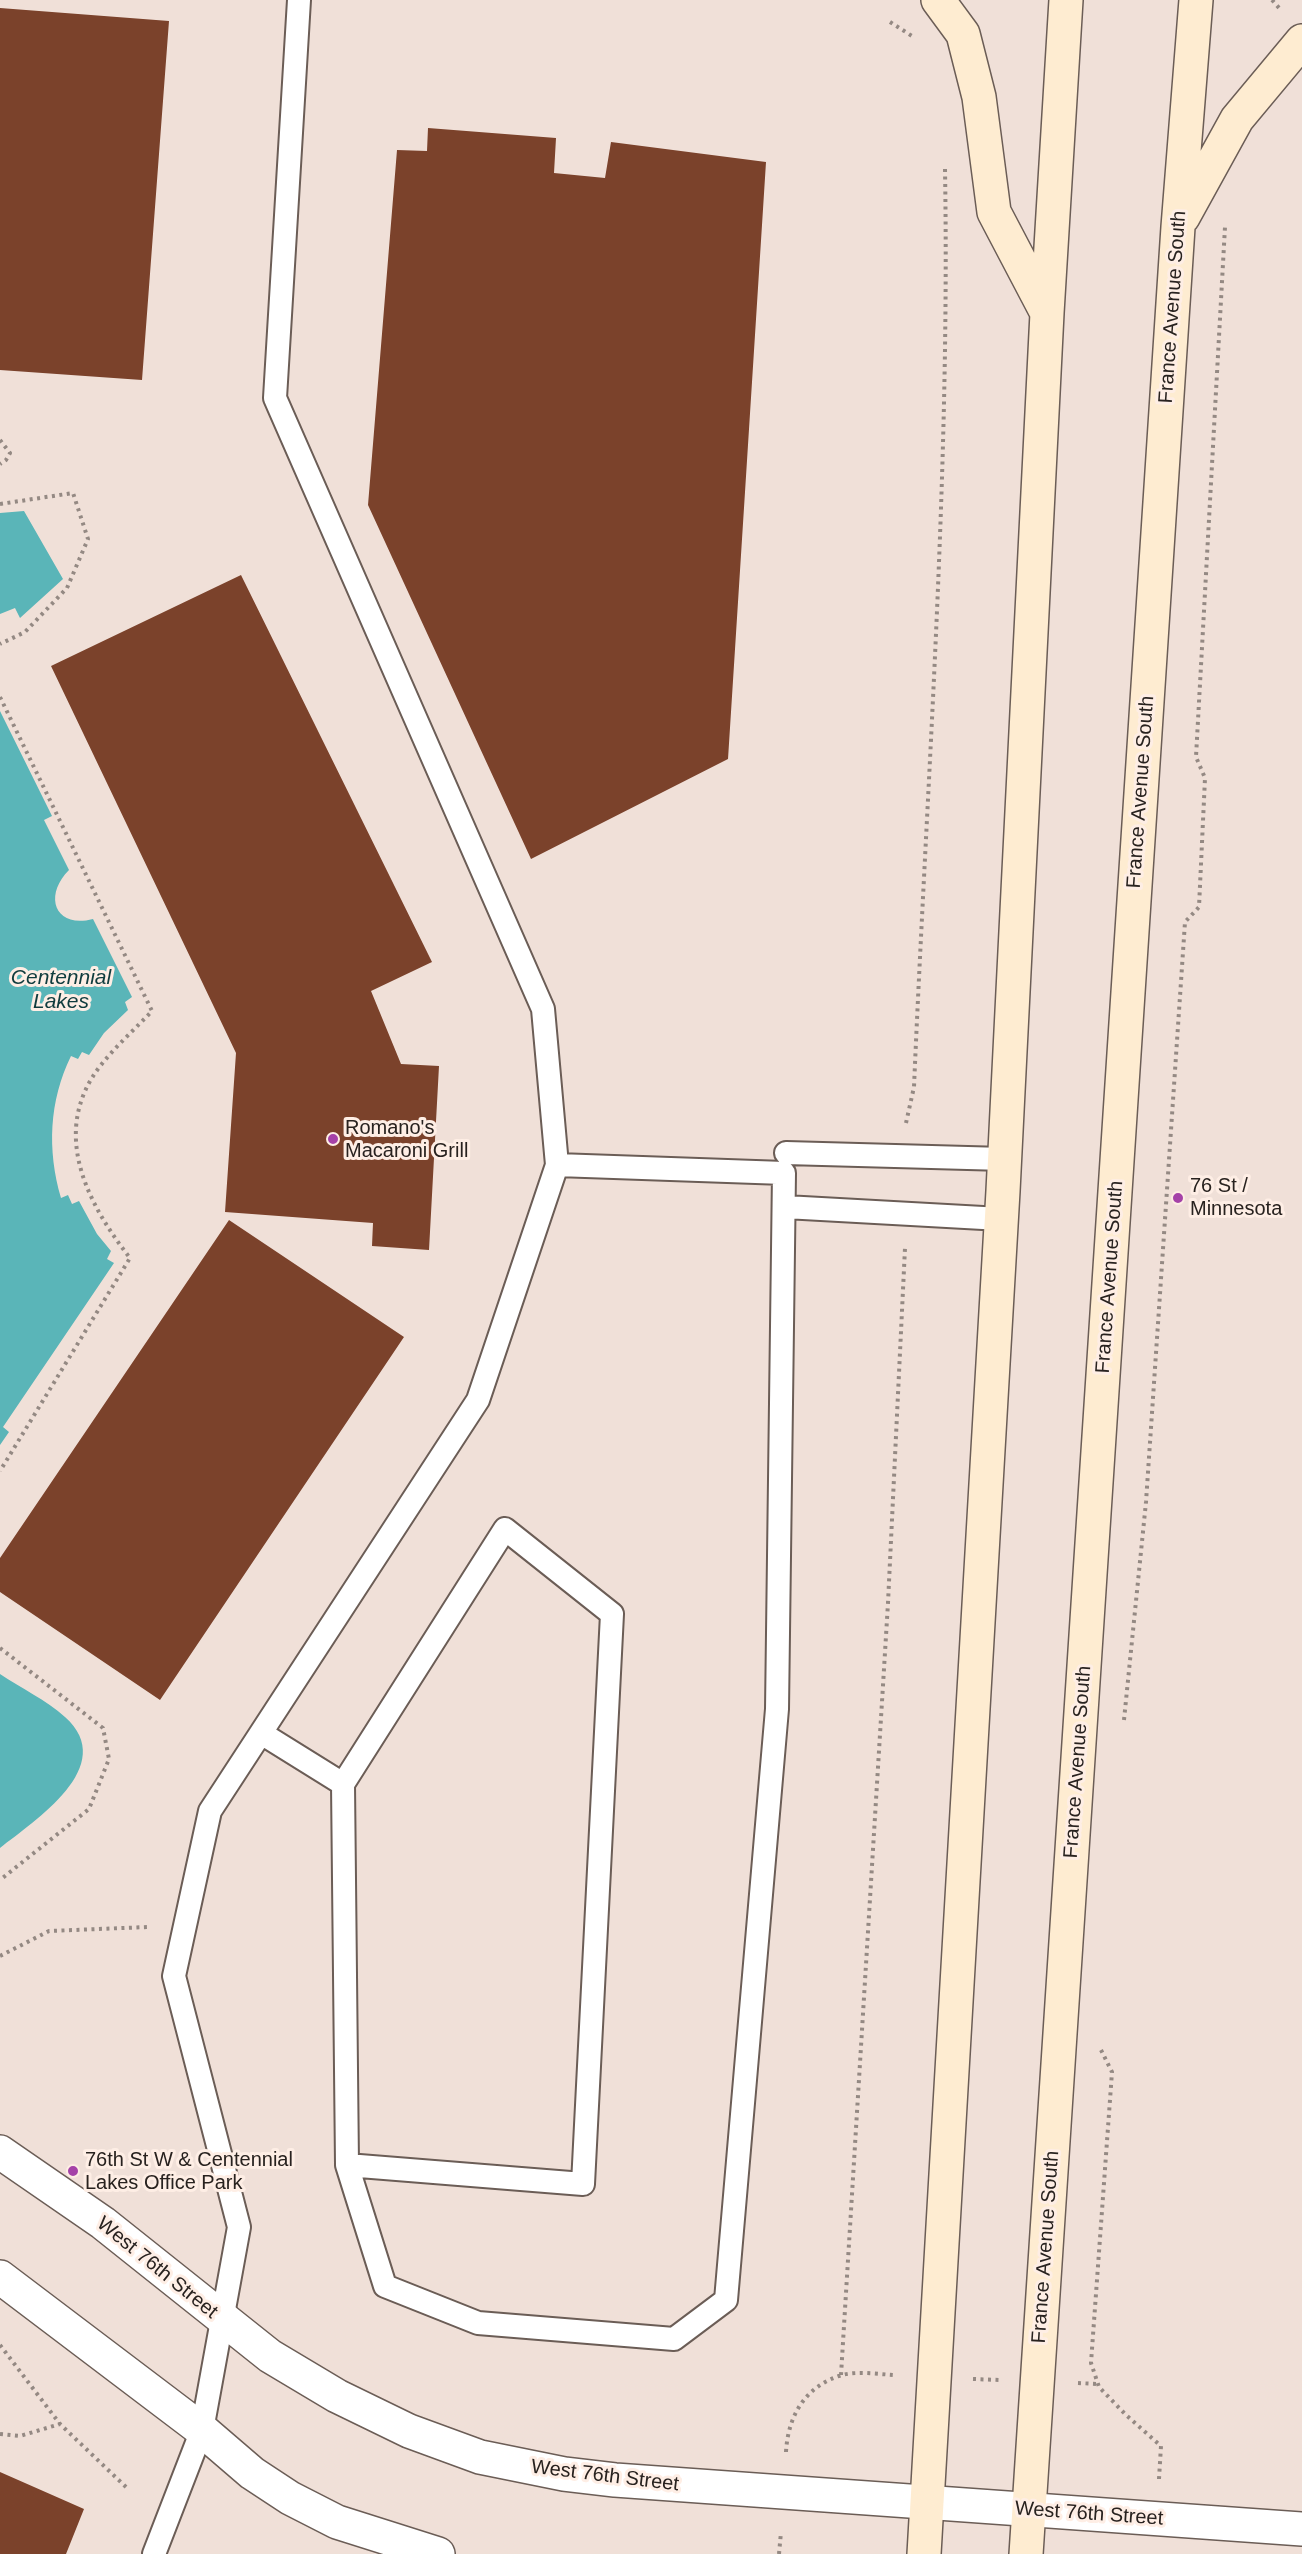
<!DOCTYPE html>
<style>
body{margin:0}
canvas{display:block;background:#f0e0d8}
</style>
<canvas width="1302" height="2554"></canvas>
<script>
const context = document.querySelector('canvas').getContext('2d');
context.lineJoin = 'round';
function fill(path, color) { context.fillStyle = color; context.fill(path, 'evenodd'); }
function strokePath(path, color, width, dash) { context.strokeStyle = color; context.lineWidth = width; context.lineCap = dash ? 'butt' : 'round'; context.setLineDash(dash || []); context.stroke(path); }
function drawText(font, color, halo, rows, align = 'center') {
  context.font = font + ' Arial,sans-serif'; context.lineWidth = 6; context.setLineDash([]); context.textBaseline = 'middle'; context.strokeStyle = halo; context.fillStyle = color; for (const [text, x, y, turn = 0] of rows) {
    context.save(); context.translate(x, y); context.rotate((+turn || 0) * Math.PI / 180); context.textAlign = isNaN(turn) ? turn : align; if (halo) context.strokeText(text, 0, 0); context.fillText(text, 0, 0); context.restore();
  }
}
const water = new Path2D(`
 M24,511L63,579L20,618L15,608L0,614V513Z
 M0,711L52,816L44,820L69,870C43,896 55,929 93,919L132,997L125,1002L128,1010L104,1033L89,1055L82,1052L78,1059L71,1056C49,1101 47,1150 61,1198L68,1195L72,1204L79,1201L97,1234L111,1251L107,1259L114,1263L3,1427L9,1432L0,1445Z
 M0,1674C21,1688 46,1700 65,1717C120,1766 34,1821 0,1848Z`);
const building = new Path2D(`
 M0,8L169,21L142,380L0,370Z
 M428,128L556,138L554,173L605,178L611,142L766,162L728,759L531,859L368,505L397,150L427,151Z
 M241,575L432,962L371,991L401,1064L439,1066L429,1250L372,1246L373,1223L225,1212L236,1053L51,666Z
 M229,1220L404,1337L160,1700L0,1592V1558Z
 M0,2472L84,2509L66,2554H0Z`);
const path = new Path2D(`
 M1272,0L1280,9
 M890,22L912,36
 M0,440L10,453L6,460L0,464
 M0,504L73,493L88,539L67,588L25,632L0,644
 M0,697L152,1011C135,1029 116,1046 101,1065C49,1131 87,1203 130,1258L0,1471
 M906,1123L914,1087C927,781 950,475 945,169
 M0,1648L103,1728L109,1759L89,1809L0,1880
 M1124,1720L1146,1502L1185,922L1199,907L1205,778L1196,757L1225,227
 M0,1956L49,1931L148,1927
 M1101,2050L1112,2072L1091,2363L1099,2387L1126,2415L1161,2446L1159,2479
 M0,2345L60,2424L127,2488
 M841,2375L888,1603L905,1248
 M973,2379L999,2380
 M1078,2383L1098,2384
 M0,2434L20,2436L60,2424
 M786,2452C788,2416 805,2386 842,2375C858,2371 877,2374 894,2375
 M779,2554L781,2532`);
const service = new Path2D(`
 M786,1153L1004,1159
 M785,1207L1001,1219
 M261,1733L343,1784
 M347,2165L583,2184L612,1614L505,1529L343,1784L347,2165L385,2286L478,2323L674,2339L726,2300L777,1709L784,1173L557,1165
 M154,2554L202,2430L239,2227L174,1976L210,1811L478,1400L557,1165L543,1009L275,398L299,0`);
const tertiary = new Path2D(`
 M0,2152L103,2223L270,2356L337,2396L409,2431L480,2457L564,2474L615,2480L1302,2529
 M0,2277L202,2430L252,2473L290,2498L337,2522L438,2554`);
const secondary = new Path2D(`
 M938,0L963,34L979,97L994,212L1047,313
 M1183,217L1237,119L1302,41
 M924,2554L1003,1191L1047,313L1066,0
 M1026,2554L1178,227L1196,0`);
const markers = [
 [333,1139,6,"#a542a8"],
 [1178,1198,6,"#a542a8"],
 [73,2171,6,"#a542a8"]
];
const streetNames = [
 ["France Avenue South",1173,307,-86],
 ["France Avenue South",1141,792,-86],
 ["France Avenue South",1110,1277,-86],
 ["France Avenue South",1078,1762,-86],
 ["France Avenue South",1046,2247,-86],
 ["West 76th Street",157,2268,39],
 ["West 76th Street",605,2476,7],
 ["West 76th Street",1089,2514,4]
];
const poiNames = [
 ["Romano's",345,1128],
 ["Macaroni Grill",345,1151],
 ["76 St /",1190,1186],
 ["Minnesota",1190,1209],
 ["76th St W & Centennial",85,2160],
 ["Lakes Office Park",85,2183]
];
const waterNames = [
 ["Centennial",61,978],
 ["Lakes",61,1002]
];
fill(water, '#5ab5b8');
fill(building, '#7b422b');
strokePath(service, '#6b5d56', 26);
strokePath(tertiary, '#6b5d56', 36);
strokePath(secondary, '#6b5d56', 36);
strokePath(path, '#948983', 4, [3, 4.5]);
strokePath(service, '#fff', 22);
strokePath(tertiary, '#fff', 33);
strokePath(secondary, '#feecd1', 33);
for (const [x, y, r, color] of markers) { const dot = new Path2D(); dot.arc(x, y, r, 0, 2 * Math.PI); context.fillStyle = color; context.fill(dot); strokePath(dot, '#feeee5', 2); }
drawText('20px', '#28221f', '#feeee5', streetNames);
drawText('20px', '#28221f', '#feeee5', poiNames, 'left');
drawText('italic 21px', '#103c3e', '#feeee5', waterNames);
</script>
